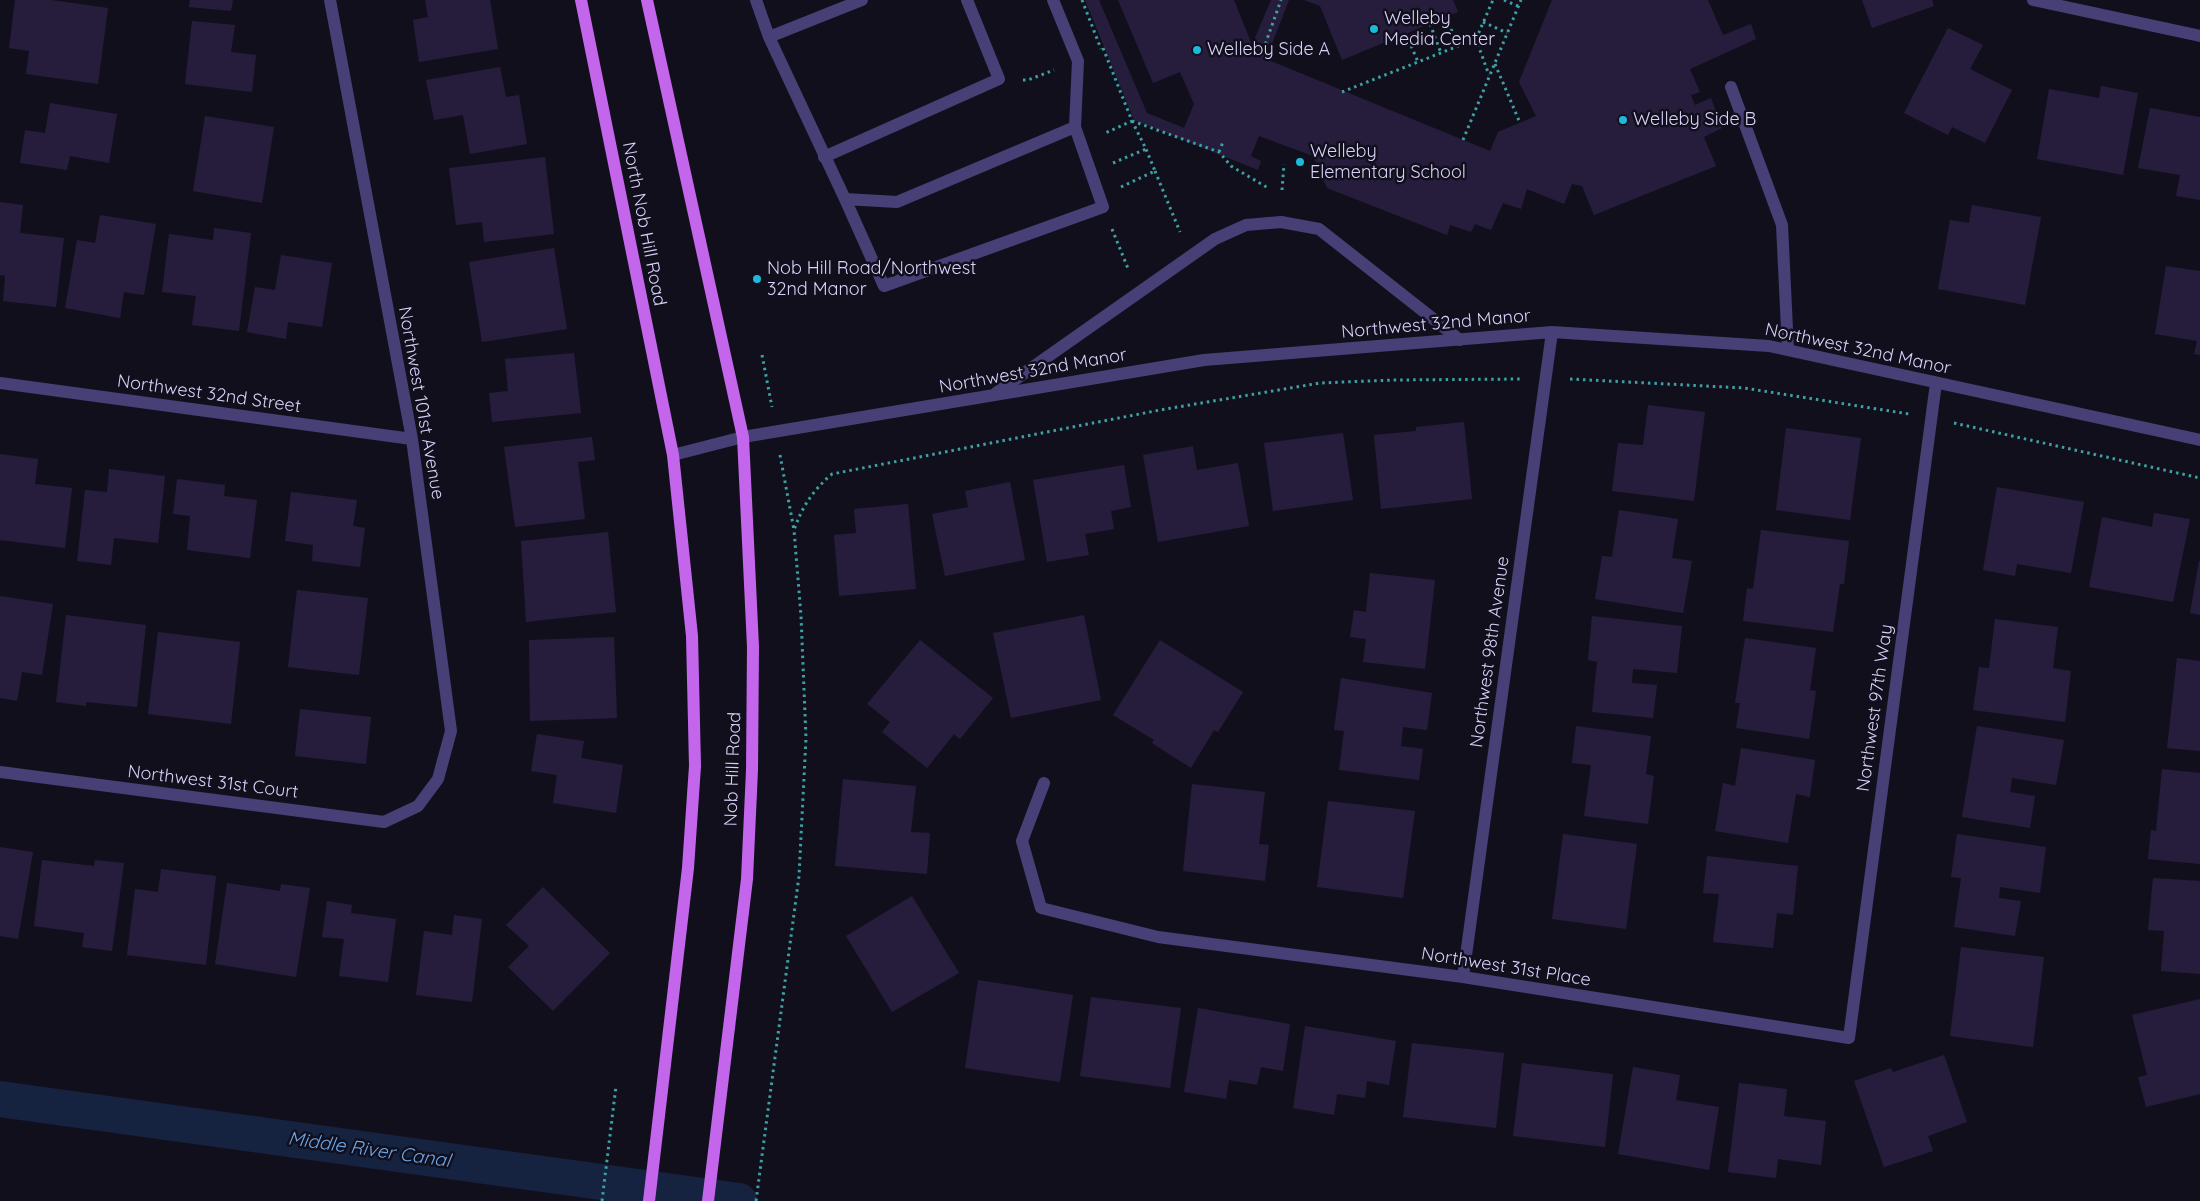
<!DOCTYPE html>
<style>
body{margin:0}
canvas{display:block;background:#120f1d}
</style>
<canvas width="2200" height="1201"></canvas>
<script>
const context = document.querySelector('canvas').getContext('2d');
context.lineJoin = 'round';
function strokePath(path, color, width, dash) { context.strokeStyle = color; context.lineWidth = width; context.lineCap = dash ? 'butt' : 'round'; context.setLineDash(dash || []); context.stroke(path); }
function fill(path, color) { context.fillStyle = color; context.fill(path, 'evenodd'); }
function drawText(font, color, halo, rows, align = 'center') {
  context.font = font + ' Quicksand,sans-serif'; context.lineWidth = 5; context.setLineDash([]); context.textBaseline = 'middle'; context.strokeStyle = halo; context.fillStyle = color; for (const [text, x, y, turn = 0] of rows) {
    context.save(); context.translate(x, y); context.rotate((+turn || 0) * Math.PI / 180); context.textAlign = isNaN(turn) ? turn : align; if (halo) context.strokeText(text, 0, 0); context.fillText(text, 0, 0); context.restore();
  }
}
const canal = new Path2D(`
 M0,1099L739,1201`);
const building = new Path2D(`
 M15,0H51L108,8L98,84L26,74L29,51L9,48Z
 M190,0H233L231,11L189,7Z
 M425,0H490L498,49L419,62L413,20L428,17Z
 M1085,0H1099L1147,113L1184,128L1194,104L1180,72L1153,83L1118,0H1234L1252,45L1271,0H1289L1266,59L1490,151L1498,132L1536,116L1519,82L1552,0H1708L1723,35L1751,24L1756,39L1690,69L1700,92L1691,95L1695,105L1711,98L1722,128L1704,137L1716,166L1594,215L1582,186L1572,184L1564,204L1527,189L1521,209L1503,203L1491,230L1475,224L1471,232L1450,225L1447,235L1327,188L1313,156L1259,136L1251,156L1261,161L1258,170L1134,120Z
 M1304,0H1453L1458,12L1342,60L1320,6Z
 M1862,0H1932L1934,6L1872,28Z
 M192,21L235,25L231,52L256,55L252,92L185,84Z
 M1948,28L1983,45L1970,69L2012,90L1985,143L1952,127L1948,135L1904,113Z
 M500,67L506,97L519,95L527,144L470,154L463,115L434,120L426,80Z
 M2101,86L2138,93L2123,175L2037,159L2049,89L2099,98Z
 M50,103L117,114L109,163L70,156L67,170L20,163L25,130L45,133Z
 M2150,108L2200,117V200L2176,196L2180,175L2138,168Z
 M205,116L274,127L262,203L193,191Z
 M545,157L554,234L484,242L482,222L456,225L449,168Z
 M0,202L23,205L20,233L64,238L56,307L3,301L5,276L0,275Z
 M1972,205L2041,217L2025,305L1938,289L1950,220L1969,223Z
 M100,215L156,224L144,295L124,292L120,318L65,308L77,240L95,243Z
 M214,228L251,233L239,331L192,325L196,296L162,292L169,234L213,240Z
 M554,248L567,329L482,342L469,262Z
 M281,255L332,263L322,327L288,322L286,339L247,332L255,287L275,290Z
 M2166,266L2200,271V355L2194,354L2197,341L2155,334Z
 M574,353L581,413L492,422L489,393L508,391L505,359Z
 M1648,405L1705,412L1694,501L1612,491L1618,443L1643,445Z
 M1464,422L1472,499L1381,509L1374,435L1416,431V427Z
 M1786,428L1861,438L1850,520L1776,510Z
 M1343,433L1353,500L1273,511L1264,443Z
 M592,437L595,460L578,462L585,519L515,527L504,447Z
 M1193,446L1197,470L1238,463L1249,526L1158,542L1143,455Z
 M0,454L38,459L35,484L72,488L65,548L0,540Z
 M1124,465L1131,507L1111,511L1114,529L1085,534L1089,555L1047,562L1033,480Z
 M109,469L165,476L158,543L114,538L111,565L77,561L85,490L107,492Z
 M177,479L225,485L224,496L257,500L250,558L187,550L190,516L173,514Z
 M1010,482L1025,560L945,576L932,514L968,507L965,491Z
 M1997,487L2084,502L2071,573L2017,564L2015,576L1983,570Z
 M291,492L357,500L353,526L365,528L360,567L312,561L313,545L285,541Z
 M908,504L916,589L839,596L834,535L856,533L854,509Z
 M1619,510L1678,519L1672,558L1692,561L1683,613L1595,599L1602,556L1612,557Z
 M2154,513L2190,519L2173,602L2089,587L2102,517L2152,527Z
 M1761,530L1849,541L1844,584H1840L1833,632L1743,621L1747,588L1753,589Z
 M608,532L616,612L526,622L521,541Z
 M2199,561H2200V615L2190,613Z
 M1370,573L1435,580L1425,669L1363,662L1366,639L1350,637L1354,610L1366,612Z
 M297,590L368,598L359,675L288,667Z
 M0,596L53,604L42,675L22,672L17,701L0,698Z
 M66,615L146,625L137,707L86,702V706L56,702Z
 M1084,615L1101,700L1011,718L993,633Z
 M1592,616L1682,626L1677,673L1633,669L1632,683L1657,685L1653,718L1592,712L1597,662L1588,660Z
 M1995,619L2058,627L2053,668L2071,671L2065,722L1973,710L1979,667L1989,668Z
 M158,632L240,642L231,724L148,714Z
 M614,637L617,718L530,721L529,640Z
 M1745,638L1816,648L1810,690L1816,691L1809,739L1736,728L1740,703H1735Z
 M920,640L993,698L960,739L954,734L927,768L882,732L890,722L867,704Z
 M1160,640L1243,692L1218,732L1214,730L1191,768L1152,743L1154,740L1113,715Z
 M2177,658L2200,661V751L2167,748Z
 M1341,678L1432,693L1427,730L1403,727L1401,746L1423,749L1419,780L1339,770L1344,731L1334,730Z
 M300,709L371,717L366,764L295,756Z
 M1576,726L1651,736L1646,774L1654,776L1648,824L1584,816L1591,765L1572,763Z
 M1977,726L2064,740L2056,785L2012,778L2010,792L2035,796L2030,828L1962,817Z
 M537,734L584,741L581,758L623,765L616,813L553,803L557,775L531,771Z
 M1741,748L1815,760L1810,797L1796,794L1788,843L1715,831L1723,783L1735,786Z
 M2162,769L2200,773V864L2148,859L2151,830L2156,831Z
 M843,779L916,786L911,832L930,833L927,874L835,866Z
 M1192,784L1265,792L1259,844L1269,845L1265,881L1183,871Z
 M1328,801L1415,811L1403,898L1317,887Z
 M1563,834L1637,844L1626,929L1552,919Z
 M1957,834L2046,847L2040,893L2000,887L1999,898L2021,901L2015,936L1954,927L1961,878L1951,877Z
 M0,847L33,852L18,939L0,936Z
 M1707,856L1798,866L1793,915L1777,913L1773,948L1713,942L1719,894L1703,893Z
 M42,860L94,866L95,860L124,863L112,951L82,947L84,933L34,926Z
 M161,869L216,876L206,965L127,955L135,889L158,892Z
 M2153,878L2200,881V974L2161,971L2164,931L2148,930Z
 M227,883L280,891L281,884L310,888L296,977L215,964Z
 M543,887L610,953L553,1011L508,967L529,946L506,925Z
 M912,896L959,973L892,1012L846,936Z
 M327,901L352,905L351,913L396,919L388,982L339,976L344,939L322,937Z
 M454,915L482,919L472,1002L416,995L424,931L452,935Z
 M1961,947L2044,957L2033,1047L1950,1036Z
 M978,980L1073,995L1060,1082L965,1068Z
 M1091,997L1181,1008L1170,1088L1080,1076Z
 M2200,999V1094L2146,1107L2138,1077L2147,1075L2132,1015Z
 M1198,1008L1290,1024L1283,1071L1261,1067L1257,1085L1229,1080L1226,1099L1184,1092Z
 M1305,1026L1396,1041L1389,1085L1367,1081L1365,1098L1337,1094L1334,1115L1293,1108Z
 M1412,1043L1504,1053L1496,1128L1403,1117Z
 M1944,1055L1967,1122L1928,1136L1933,1151L1884,1167L1854,1081L1891,1068L1893,1072Z
 M1522,1063L1613,1074L1605,1147L1513,1136Z
 M1633,1067L1680,1075L1676,1100L1719,1107L1709,1170L1618,1154Z
 M1739,1083L1787,1089L1784,1116L1826,1121L1821,1165L1778,1159L1776,1178L1728,1172Z`);
const path = new Path2D(`
 M1082,0L1101,49
 M1504,0L1518,6
 M1446,17L1458,46
 M1483,22L1507,33
 M1430,24L1441,53
 M1406,34L1418,62
 M1476,39L1493,0
 M1103,48L1132,121L1103,134
 M1261,56L1281,0
 M1495,64L1520,123
 M1023,80H1028L1054,70
 M1342,92L1476,39L1489,75
 M1132,121L1219,152L1231,166L1268,188
 M1463,140L1521,0
 M1219,152L1223,142
 M1113,163L1146,149L1132,121
 M1155,171L1180,232
 M1121,187L1155,171L1146,149
 M1282,190L1284,164
 M1112,229L1129,271
 M762,355L772,407
 M1570,379L1744,388L1909,414
 M1954,423L2200,478
 M780,455L794,530C802,507 813,490 832,474L1160,410L1320,383L1394,380L1521,379
 M602,1201L616,1086
 M756,1201L799,876L806,738L801,616L794,530`);
const minor = new Path2D(`
 M756,0L769,37L845,199L897,202L1075,127L1078,61L1053,0
 M2033,0L2200,36
 M769,37L862,0
 M1731,87L1782,225L1788,350
 M824,157L999,79L967,0
 M845,199L884,286L1103,207L1075,127
 M0,383L412,439
 M996,393L1215,239L1246,225L1281,222L1319,229L1460,340
 M673,455L743,437L1204,360L1552,332L1769,346L2200,440
 M0,772L384,822L418,806L438,779L451,731L412,439L330,0
 M1044,783L1022,841L1041,908L1158,937L1463,977L1849,1038L1936,383
 M1463,977L1552,332`);
const major = new Path2D(`
 M581,0L673,455L692,636L695,766L688,868L649,1201
 M647,0L743,437L753,647L752,770L747,879L708,1201`);
const markers = [
 [1374,29,5,"#1cb9da"],
 [1197,50,5,"#1cb9da"],
 [1623,120,5,"#1cb9da"],
 [1300,162,5,"#1cb9da"],
 [757,279,5,"#1cb9da"]
];
const poiNames = [
 ["Welleby",1384,19],
 ["Media Center",1384,40],
 ["Welleby Side A",1207,50],
 ["Welleby Side B",1633,120],
 ["Welleby",1310,152],
 ["Elementary School",1310,173],
 ["Nob Hill Road/Northwest",767,269],
 ["32nd Manor",767,290]
];
const streetNames = [
 ["North Nob Hill Road",644,224,79],
 ["Northwest 32nd Manor",1436,324,-5],
 ["Northwest 32nd Manor",1858,349,12],
 ["Northwest 32nd Manor",1033,371,-10],
 ["Northwest 32nd Street",209,394,8],
 ["Northwest 101st Avenue",421,403,80],
 ["Northwest 98th Avenue",1490,652,-82],
 ["Northwest 97th Way",1875,708,-82],
 ["Nob Hill Road",733,769,-88],
 ["Northwest 31st Court",213,782,7],
 ["Northwest 31st Place",1506,967,9]
];
const waterNames = [
 ["Middle River Canal",369,1150,8]
];
strokePath(canal, '#152341', 36);
fill(building, '#261d3c');
strokePath(path, '#3ca1a2', 3, [2.5, 4]);
strokePath(minor, '#464077', 12);
strokePath(major, '#c366eb', 12);
for (const [x, y, r, color] of markers) { const dot = new Path2D(); dot.arc(x, y, r, 0, 2 * Math.PI); context.fillStyle = color; context.fill(dot); strokePath(dot, '#120f1d', 2); }
drawText('18px', '#d8d1f9', '#120f1d', poiNames, 'left');
drawText('18px', '#d8d1f9', '#120f1d', streetNames);
drawText('italic 19px', '#6ca8ec', '#120f1d', waterNames);
</script>
